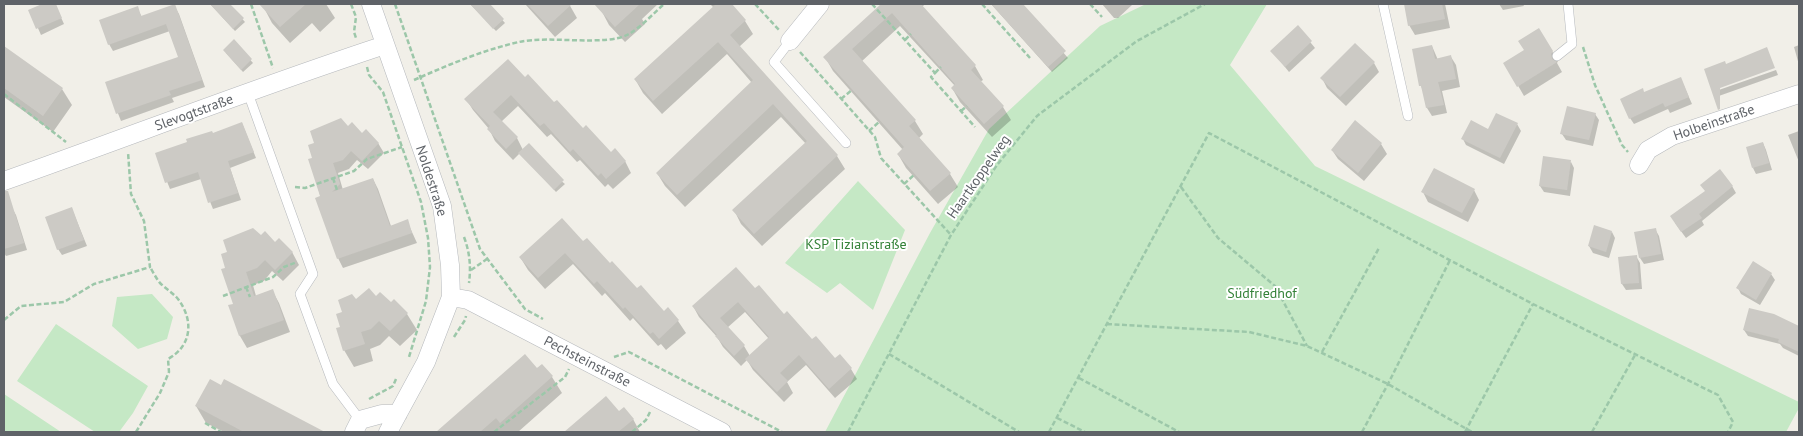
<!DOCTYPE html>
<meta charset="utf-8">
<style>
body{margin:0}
#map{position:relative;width:1803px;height:436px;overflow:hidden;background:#f1efe8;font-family:"PT Sans",sans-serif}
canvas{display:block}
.frame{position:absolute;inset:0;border:5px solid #5f6368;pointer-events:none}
</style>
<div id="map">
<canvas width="1803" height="436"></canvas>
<div class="frame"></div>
</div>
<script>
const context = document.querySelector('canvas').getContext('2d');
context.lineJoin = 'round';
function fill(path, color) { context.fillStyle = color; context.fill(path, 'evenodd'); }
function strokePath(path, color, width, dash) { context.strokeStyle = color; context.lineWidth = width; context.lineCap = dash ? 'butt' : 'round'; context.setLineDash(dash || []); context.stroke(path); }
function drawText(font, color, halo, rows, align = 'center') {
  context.font = font + ' "PT Sans",sans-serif'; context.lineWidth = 4; context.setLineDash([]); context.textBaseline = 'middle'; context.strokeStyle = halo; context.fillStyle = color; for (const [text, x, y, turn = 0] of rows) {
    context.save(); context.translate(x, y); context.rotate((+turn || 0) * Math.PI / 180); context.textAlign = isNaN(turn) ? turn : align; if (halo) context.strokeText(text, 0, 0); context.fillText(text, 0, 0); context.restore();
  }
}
const green = new Path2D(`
 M1146,4H1267L1230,65L1315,166L1799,402V408L1786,432H825L930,233L989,129L1100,26Z
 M858,181L905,230L873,310L840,283L827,293L785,263Z
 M152,294L173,317L167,339L138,349L112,326L117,297Z
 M56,324L148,386L133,413L119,432H95L17,381Z
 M4,394L61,432H4Z`);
const shadow = new Path2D(`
 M45,4H55L64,24L41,35L30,10Z
 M210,4H229L245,22L235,31Z
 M266,4H326L335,18L320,32L312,23L290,43L272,23L263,6Z
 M470,4H488L505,23L496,31Z
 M525,4H569L577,18L555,37Z
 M604,4H658L642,19L645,24L625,42L609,25L600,8Z
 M710,4H730L745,21L753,34L739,47L837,156L845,169L762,246L741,224L734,210L806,144L781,117L685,207L665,186L657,173L752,83L727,54L662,114L643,93L635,79L714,8Z
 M883,4H925L922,7L975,66L983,80L980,82L1003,107L1011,120L992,137L960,102L952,88L955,86L900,26L861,62L915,121L923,134L919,138L950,174L958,187L938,204L906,168L898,154L903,150L833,71L825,57Z
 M991,4H1022L1068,58L1052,72Z
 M1102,4H1131L1132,5L1118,18H1114Z
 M1405,4H1445L1450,28L1415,35L1409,25Z
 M1499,4H1523L1524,6L1503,10Z
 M175,7L179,14L205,87L172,98L174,102L121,121L106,83L179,58L170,31L113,51L109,44L137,8L142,17Z
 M1298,27L1315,48L1289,72L1272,51Z
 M1539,30L1558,61L1557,63L1562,72L1524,96L1505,63L1526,51Z
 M234,41L253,63L243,72L226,53Z
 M1799,45V65L1794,47Z
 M1432,46L1438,60L1451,57L1456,65L1460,87L1442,91L1447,113L1432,116L1427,108L1423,91L1421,86Z
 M4,48L62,89L72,105L53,132L4,97Z
 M1374,63L1379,72L1346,106L1327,88L1322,78Z
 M1776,70L1778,75L1716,97L1713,92Z
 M525,78L611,154L625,161L631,173L613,189L608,184L605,187L580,160L577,162L551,134L547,137L518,106L501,122L517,138L523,150L565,184L556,192L520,153L513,160L495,141L489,129L473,110L466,99Z
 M1681,79L1692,104L1670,113L1668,109L1634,124L1630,118L1644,93Z
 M1595,114L1599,120L1593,146L1566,140L1562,134Z
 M1355,122L1381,144L1387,154L1364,181L1338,159L1332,150Z
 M242,123L256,158L230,168L241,200L213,209L201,179L170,189L156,154Z
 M1517,124L1521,131L1504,164L1466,145L1463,139Z
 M348,128L378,143L384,153L368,169L357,160L349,169L338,173L343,190L373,179L378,189L391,226L407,221L417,243L343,268L338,258L310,160Z
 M1799,131V162L1788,135Z
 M1763,143L1766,150L1772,170L1756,174L1753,168Z
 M1571,162L1574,168L1570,196L1544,192L1540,186Z
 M1732,186L1736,193L1702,221L1704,225L1686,238L1675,223Z
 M1474,190L1479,200L1468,222L1428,202L1423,192Z
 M12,208L16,215L27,250L6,256L4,253V211Z
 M72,209L87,246L62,255L58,249Z
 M1655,229L1659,236L1664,260L1644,264L1640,258Z
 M1612,232L1615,238L1609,258L1593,253L1589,246Z
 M261,237L292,252L299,265L283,281L272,271L264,281L253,285L256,296L272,290L279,303L290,332L247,348L240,336L230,306L235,305L227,269Z
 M583,243L664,312L668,309L678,321L686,333L666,350L661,344L658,346L633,318L630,321L605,293L602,296L573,264L545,289L528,270L520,257Z
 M1636,256L1640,263L1642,289L1626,290L1622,284L1620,258Z
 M1771,274L1775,280L1760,305L1741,294L1738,288Z
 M755,290L835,360L851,369L857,379L835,398L806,365L787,382L793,393L784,402L753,370L747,360L741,366L723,347L717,337L699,317L693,306ZM745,312L769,339L750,356L744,346L727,328Z
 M376,297L407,314L417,330L400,346L389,336L380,345L370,349L373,361L354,367L344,350L342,328L344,313L356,300Z
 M1773,315L1799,327V356L1783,348L1780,344L1748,336L1744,330Z
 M542,365L552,377L562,393L518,432H439Z
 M606,398L619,413L633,419L640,432H566Z
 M196,406L316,429L318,432H224L206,423Z`);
const building = new Path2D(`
 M42,4H56L62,18L36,29L28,10Z
 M175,4L202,80L169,91L171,95L116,114L105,82L178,57L166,24L108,45L99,20L138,6L141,16Z
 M210,4H230L244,18L233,29Z
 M259,4H306L280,27Z
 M470,4H490L504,19L493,29Z
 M527,4H572L548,26Z
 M594,4H640L615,27Z
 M716,4H732L746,20L730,35L838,155L754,234L732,210L807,141L773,104L677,195L656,173L753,80L718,42L653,101L634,79Z
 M881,4H921L976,65L971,70L1004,106L984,124L951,88L955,84L892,13L852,49L916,120L909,126L951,173L930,191L897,154L904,147L823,57Z
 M991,4H1023L1066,51L1048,67Z
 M1404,4H1442L1445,19L1408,26Z
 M1298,25L1312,41L1285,67L1270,51Z
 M1539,28L1553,51L1551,54L1552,59L1557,62L1517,87L1503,63L1524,50L1518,41Z
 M234,39L252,59L241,70L223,50Z
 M1355,43L1375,62L1340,97L1320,78Z
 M1432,45L1435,59L1451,55L1456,79L1438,82L1444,105L1426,108L1421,86H1419L1412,49Z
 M4,46L63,88L43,116L4,88Z
 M1767,47L1775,68L1720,88V109L1718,110L1704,69L1725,61L1726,64Z
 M508,59L525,77L528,74L554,102L557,100L583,128L586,125L611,152L615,148L626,161L606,179L601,173L598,176L573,149L570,152L544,123L540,126L511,95L493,112L518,137L506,149L487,129L490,126L464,99Z
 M1681,77L1689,97L1665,107L1663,103L1629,119L1620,99L1643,88L1644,92Z
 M1567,106L1596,113L1589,140L1560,134Z
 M1496,113L1518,123L1500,158L1461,139L1471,120L1488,129Z
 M341,118L348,126L352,122L362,133L366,129L379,143L362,161L351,151L343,160L333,163L340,184L332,192L373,178L390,226L408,219L412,233L337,259L315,198L320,196L308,159L312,158L308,145L314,143L310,131Z
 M1355,120L1382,143L1358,173L1331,150Z
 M242,122L254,152L228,161L238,193L208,203L198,172L165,183L155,153L187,142L186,139L212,131L213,133Z
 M1763,142L1769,163L1752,168L1746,147Z
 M529,143L564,180L554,190L518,153Z
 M1543,156L1571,160L1567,190L1539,186Z
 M1434,168L1475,189L1462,213L1421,192Z
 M1720,169L1733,186L1699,214L1702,218L1681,232L1670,216L1705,191L1700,185Z
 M4,191H8L24,243L4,249Z
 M72,207L84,240L57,250L45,217Z
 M562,218L583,241L587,238L610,263L612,261L637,288L641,285L664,311L668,307L679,320L659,339L653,332L650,334L625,307L623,309L597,281L594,284L565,253L538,278L519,257Z
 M1594,225L1612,231L1606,252L1588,246Z
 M253,228L261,235L265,231L275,242L279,238L293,252L275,270L265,260L257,268L246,272L254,296L273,289L284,320L239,336L228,305L233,304L221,269L225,268L221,254L227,252L223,240Z
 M1656,228L1661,254L1639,258L1634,232Z
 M1637,255L1639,283L1621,284L1618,257Z
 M1753,261L1772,273L1756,300L1736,288Z
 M736,267L755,288L759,285L784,314L787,311L812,339L816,336L835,358L840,354L852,368L829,389L799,355L780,373L788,381L777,392L745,359L769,337L738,302L720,318L745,345L734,356L715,336L717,335L692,306Z
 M369,288L376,296L380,292L391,302L394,299L408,313L390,331L379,321L371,329L361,332L365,344L343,351L336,328L340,327L336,314L342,312L338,300L352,294L356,299Z
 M1749,308L1774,314L1799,326V352L1778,342L1779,339L1743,330Z
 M525,354L537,368L542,364L553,376L500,423L496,418L480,432H436Z
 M210,379L221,385L224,379L325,432H244L195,406Z
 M606,396L619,411L624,407L634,419L618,432H564Z`);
const path = new Path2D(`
 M251,4L273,68
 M351,4L356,17L354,32L356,38
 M395,4L480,249L525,309L543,319
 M755,4L779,30
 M872,4L935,73L931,77L975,127
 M982,4L1030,58
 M1090,4L1102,17
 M905,40L911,34
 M1583,47L1595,85L1622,145L1628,152
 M800,52L875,137L881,158L951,235
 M367,67L369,75L383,92L421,202L428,238L430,267L426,301L409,357
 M935,73L941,67
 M414,80C448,65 483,50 519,42C549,35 606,47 629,34C641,27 654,13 664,4
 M4,94L66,142
 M841,99L852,90
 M961,111L967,106
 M869,131L880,121
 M333,178L337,190
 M904,184L915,174
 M295,187L305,188L354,171L367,159L402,147
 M1181,187L1218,238L1275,286L1307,346
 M464,237C470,253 471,267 469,283
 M471,270L487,259
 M246,287L250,297
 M223,296L273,277L284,267L297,262
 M4,320L21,306L64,302L94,284L150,267L144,221L131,194L128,152
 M1107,324L1249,332L1307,346L1388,384L1472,432
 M454,337L465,320L466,316
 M1322,352L1379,248
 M889,354L1019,432
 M614,357L629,352L782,432
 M1079,378L1179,432
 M369,399L393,386L396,379
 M1057,418L1085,432
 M205,423L221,432
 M136,432L160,393L169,372L168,359C192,346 194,320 178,299C173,293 166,289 160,283C156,278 153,272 150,267
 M494,432L565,377L569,369
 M632,432L646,420L650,412
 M848,432L951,235L997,165L1037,116L1137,41L1205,4
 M1049,432L1209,133L1533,304L1718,395L1733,422L1728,432
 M1362,432L1388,384L1450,260
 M1465,432L1533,304
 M1592,432L1635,355`);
const lane = new Path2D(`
 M1383,4L1408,116
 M790,41L774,62L846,143
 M1557,56L1572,44L1568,4
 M248,93L313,274L300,294L333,384L360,420`);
const street = new Path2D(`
 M371,4L442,206L450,265L451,297L426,362L388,432
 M790,41L820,4
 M1639,165L1648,150L1672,136L1799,94
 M4,181C131,136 257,87 385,45
 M451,297L468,300L722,432
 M354,432L360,420L382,414H398`);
const streetNames = [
 ["Slevogtstraße",194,113,-20],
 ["Holbeinstraße",1714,123,-19],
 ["Haartkoppelweg",979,177,-55],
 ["Noldestraße",431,181,72],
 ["Pechsteinstraße",587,362,27]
];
const parkNames = [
 ["KSP Tizianstraße",856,245],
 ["Südfriedhof",1262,294]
];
fill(green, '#c5e8c5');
fill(shadow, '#0003');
fill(building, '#cccac5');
strokePath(lane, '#b5b8bc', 10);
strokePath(street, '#b5b8bc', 19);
strokePath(path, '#9cc7a9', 2.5, [5, 2.5]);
strokePath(lane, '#fff', 9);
strokePath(street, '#fff', 18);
drawText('14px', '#5f6368', '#fff', streetNames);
drawText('14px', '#348238', '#fff', parkNames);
</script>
